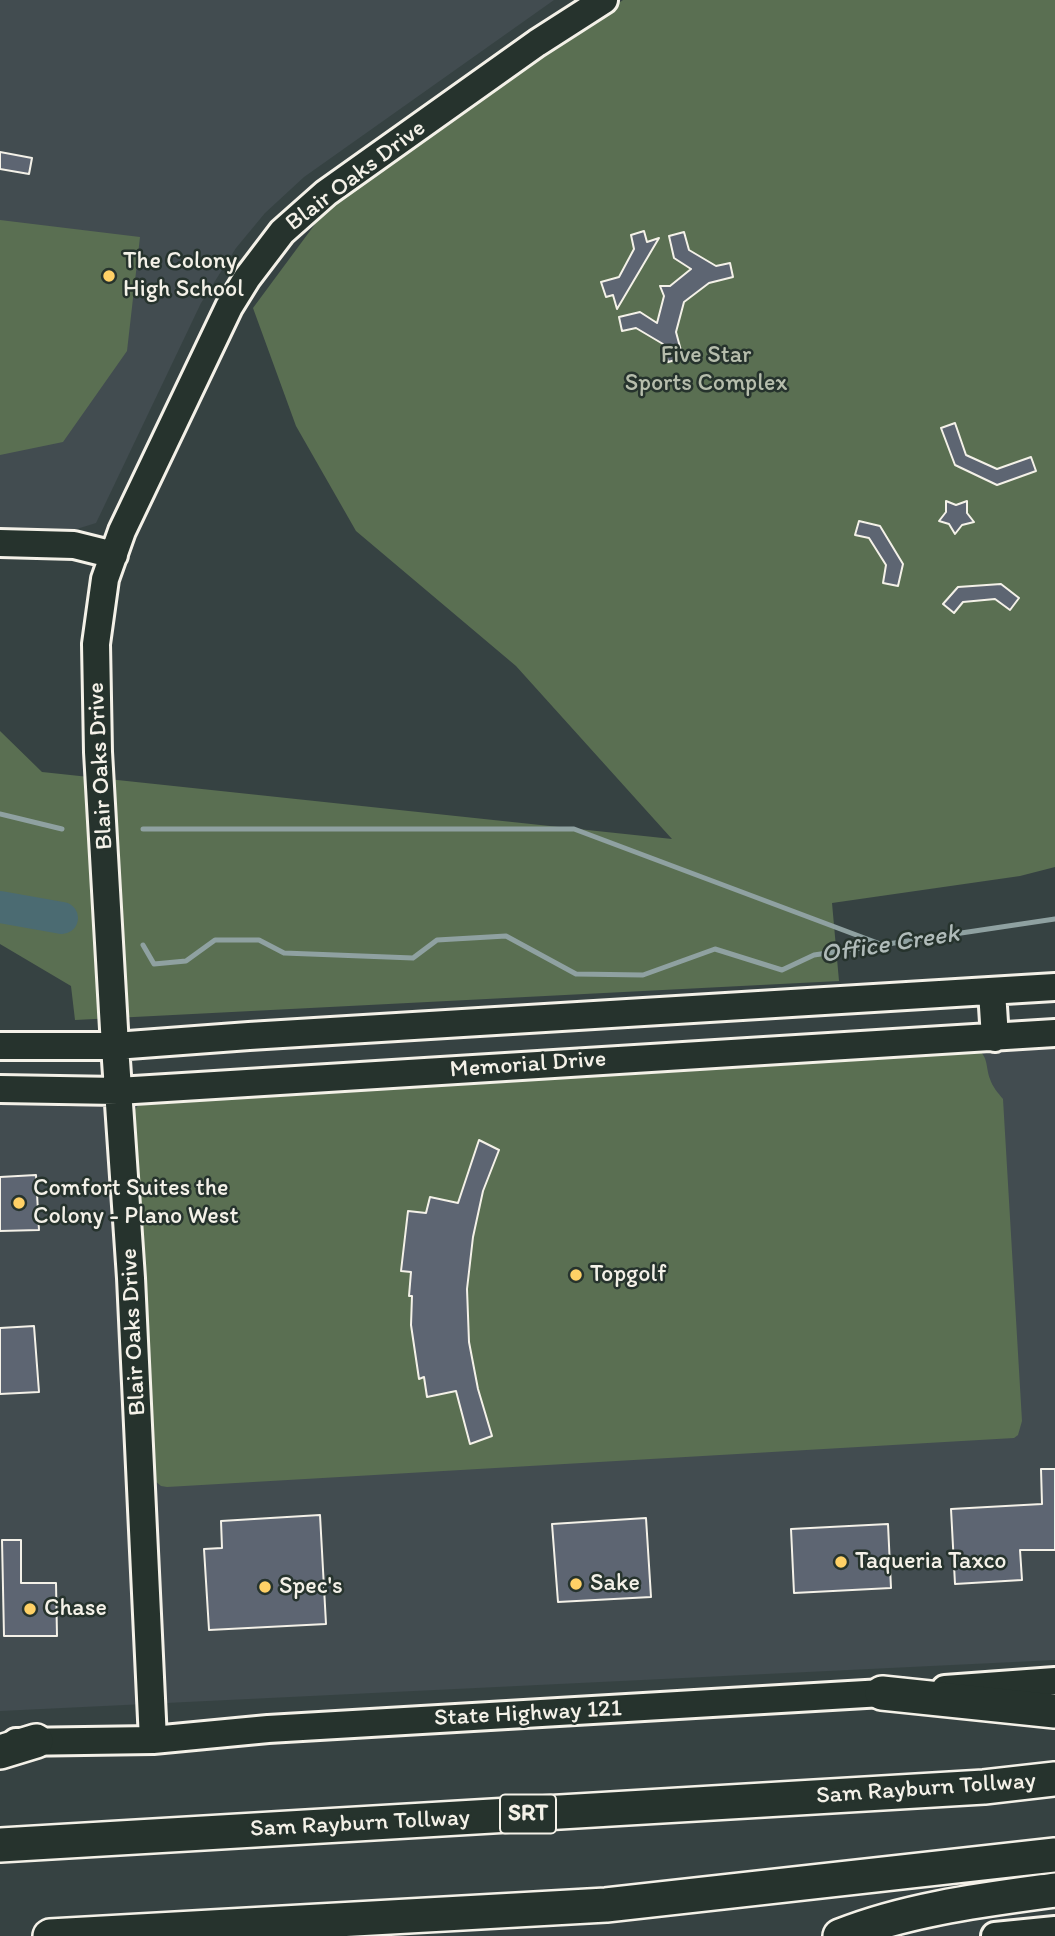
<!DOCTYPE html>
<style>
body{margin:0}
canvas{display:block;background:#364242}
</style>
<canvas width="1055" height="1936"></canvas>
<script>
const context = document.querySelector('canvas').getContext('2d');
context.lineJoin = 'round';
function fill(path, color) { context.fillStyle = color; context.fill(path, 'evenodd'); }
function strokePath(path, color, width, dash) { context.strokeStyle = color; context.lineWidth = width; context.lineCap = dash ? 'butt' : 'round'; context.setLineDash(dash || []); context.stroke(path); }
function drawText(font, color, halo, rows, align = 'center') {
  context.font = font + ' Itim,sans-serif'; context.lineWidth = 5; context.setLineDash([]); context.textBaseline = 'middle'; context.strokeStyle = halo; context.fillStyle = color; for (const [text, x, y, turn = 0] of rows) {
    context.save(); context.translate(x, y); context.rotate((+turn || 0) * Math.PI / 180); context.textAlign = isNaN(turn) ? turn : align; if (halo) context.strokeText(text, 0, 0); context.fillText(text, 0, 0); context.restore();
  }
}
const built = new Path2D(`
 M0,0H554L304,177L265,213L236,248L201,303L96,523L70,531H0Z
 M1055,1044V1660L0,1711V1102L70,1107L151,1098Z`);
const green = new Path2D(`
 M623,0H1055V867L1020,876L832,903L839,981L75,1020L71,986L0,944V731L42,772L672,839L516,666L356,531L296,426L253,308L324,212Z
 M0,220L140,237L127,351L63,442L0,455Z
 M974,1047C989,1055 985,1065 990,1079C992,1086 998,1093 1003,1099L1022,1421L1018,1435L1014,1438L167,1487L161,1486L154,1480L132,1113L145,1097Z`);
const stream = new Path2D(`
 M0,814L62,829
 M143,829H574L883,945
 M143,945L154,964L186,961L215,940H259L284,953L413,958L437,940L506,936L576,974L643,975L715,949L782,970L814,955L1055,919`);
const river = new Path2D(`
 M0,907L62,918`);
const building = new Path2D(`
 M0,152L32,158L29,174L0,169Z
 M644,231L647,242L659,238L617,309L613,295L606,297L601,282L619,277L634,249L631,235Z
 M684,232L689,250L716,266L730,263L733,277L709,283L684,302L676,332L683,358L668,362L663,344L636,328L622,331L619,317L640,312L657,323L664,296L660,286H670L691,269L674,258L669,236Z
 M955,423L966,455L997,469L1031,457L1036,471L997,485L955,465L941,428Z
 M946,501L956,505L967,501V513L974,522L962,525L955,534L949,524L939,521L946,512Z
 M859,521L880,526L903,564L898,586L883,583L886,565L869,538L855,535Z
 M1001,584L1019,598L1010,610L995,599L963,602L954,613L943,604L958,587Z
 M479,1140L499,1150L483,1191L473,1237L467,1289L469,1342L478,1389L492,1436L470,1444L456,1391L427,1397L424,1377L419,1379L411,1325L412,1296H409L411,1272L401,1271L408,1211L426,1213L430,1197L458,1203Z
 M36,1175L39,1230L0,1231V1177Z
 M34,1326L39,1392L0,1394V1328Z
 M1041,1469H1055V1550H1020L1022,1580L955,1584L951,1509L1042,1504Z
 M320,1515L326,1624L209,1630L204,1549L222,1548L221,1521Z
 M646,1518L651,1597L558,1602L552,1524Z
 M888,1524L891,1588L794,1593L791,1529Z
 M2,1540H21V1583H56L57,1636H4Z`);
const secondary = new Path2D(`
 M0,543L74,545L114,555
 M992,991L995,1038
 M0,1046H115L249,1036L1055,987
 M0,1089L118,1091L1055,1033
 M945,1689L1055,1681
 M153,1740L131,1278L115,1046L98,752L96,644L105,579L122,531L229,307L247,278L282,232L326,193L537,43L604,0
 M16,1742L153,1740L268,1729L900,1692
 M995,1936L1055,1930`);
const highway = new Path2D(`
 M882,1693L1055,1711
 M0,1752L36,1741
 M0,1845L984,1787L1055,1779
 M50,1936L606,1905L1055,1855
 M840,1936C908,1909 982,1900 1055,1890`);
const markers = [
 [109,276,7,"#ffd166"],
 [19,1203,7,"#ffd166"],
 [576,1275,7,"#ffd166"],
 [841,1562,7,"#ffd166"],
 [576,1584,7,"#ffd166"],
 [265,1587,7,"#ffd166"],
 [30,1609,7,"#ffd166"]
];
const shields = [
 [528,1814,56]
];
const shieldNames = [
 ["SRT",528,1814]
];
const streetNames = [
 ["Blair Oaks Drive",356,176,-37],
 ["Blair Oaks Drive",101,766,-93],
 ["Memorial Drive",528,1065,-4],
 ["Blair Oaks Drive",134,1332,-93],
 ["State Highway 121",528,1714,-3],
 ["Sam Rayburn Tollway",926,1789,-4],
 ["Sam Rayburn Tollway",360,1824,-3]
];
const poiNames = [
 ["The Colony",123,262],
 ["High School",123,290],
 ["Comfort Suites the",33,1189],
 ["Colony - Plano West",33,1217],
 ["Topgolf",590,1275],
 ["Taqueria Taxco",855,1562],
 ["Sake",590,1584],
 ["Spec's",279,1587],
 ["Chase",44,1609]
];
const parkNames = [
 ["Five Star",706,356],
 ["Sports Complex",706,384]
];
const waterNames = [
 ["Office Creek",890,945,-9]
];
fill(built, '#424c50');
fill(green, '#5a6f52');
strokePath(stream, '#8fa1a1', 5);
strokePath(river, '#4b6b72', 32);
fill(building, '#5d6572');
strokePath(building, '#f4f1e8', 2);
strokePath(secondary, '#f4f1e8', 32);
strokePath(highway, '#f4f1e8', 38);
strokePath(secondary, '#26332d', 26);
strokePath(highway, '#26332d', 33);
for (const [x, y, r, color] of markers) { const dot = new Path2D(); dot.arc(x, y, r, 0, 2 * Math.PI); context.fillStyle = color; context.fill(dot); strokePath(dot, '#26332d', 2.5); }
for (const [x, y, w] of shields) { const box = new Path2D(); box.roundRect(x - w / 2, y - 19.5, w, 39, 5); context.fillStyle = '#26332d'; context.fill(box); strokePath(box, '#f4f1e8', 2); }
drawText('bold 23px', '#f4f1e8', null, shieldNames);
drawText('24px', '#f4f1e8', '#26332d', streetNames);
drawText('24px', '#f4f1e8', '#26332d', poiNames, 'left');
drawText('24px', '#b6bdac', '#26332d', parkNames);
drawText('italic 26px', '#b0bbb9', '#26332d', waterNames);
</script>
